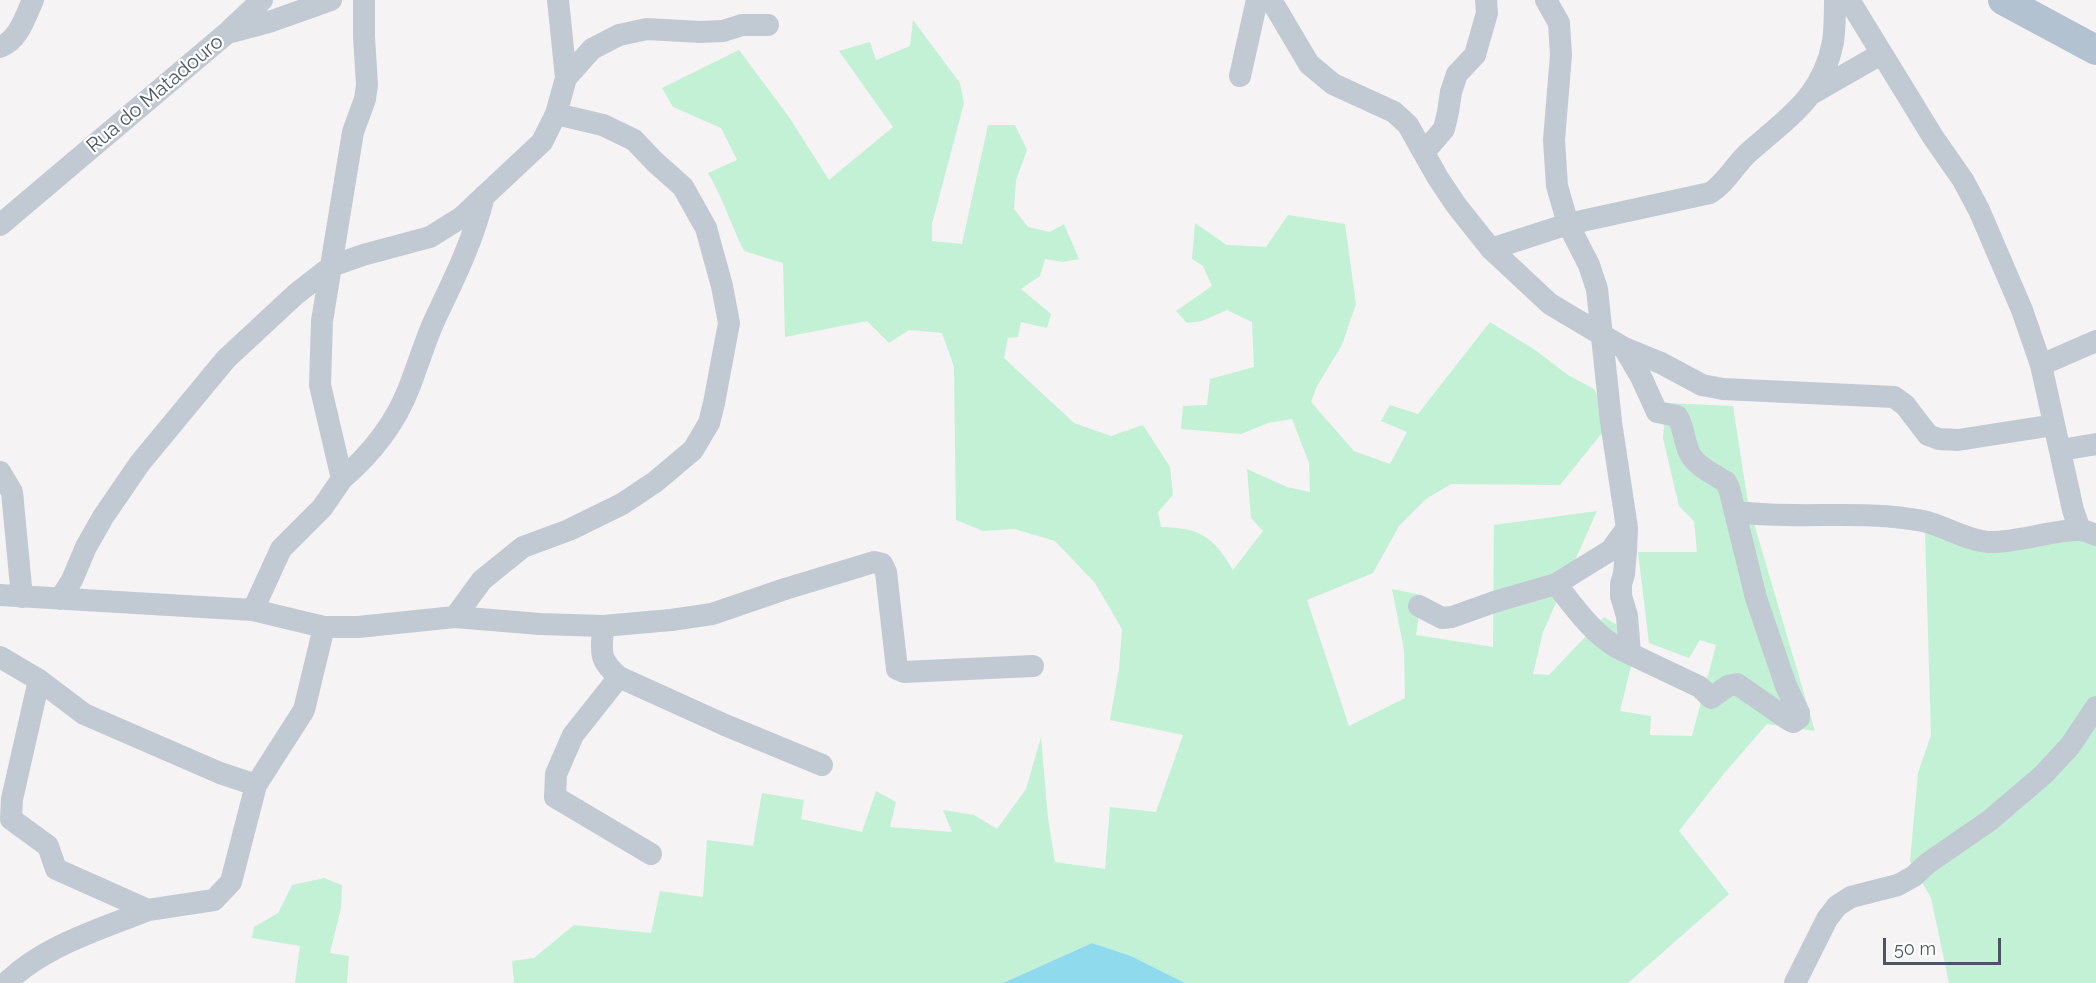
<!DOCTYPE html>
<style>
body{margin:0}
#map{position:relative;width:2096px;height:983px;overflow:hidden;background:#f5f3f3;font-family:Raleway,sans-serif}
canvas{display:block}
.scale{position:absolute;left:1883px;top:938px;width:118px;height:27px;box-sizing:border-box;border:3px solid #4a5661;border-top:0;padding-left:8px;font-size:18px;line-height:21px;white-space:nowrap;color:#4a5661;-webkit-text-stroke:4px #fff;paint-order:stroke}
</style>
<div id="map">
<canvas width="2096" height="983"></canvas>
<div class="scale">50 m</div>
</div>
<script>
const context = document.querySelector('canvas').getContext('2d');
context.lineJoin = 'round';
function fill(path, color) { context.fillStyle = color; context.fill(path, 'evenodd'); }
function strokePath(path, color, width, dash) { context.strokeStyle = color; context.lineWidth = width; context.lineCap = dash ? 'butt' : 'round'; context.setLineDash(dash || []); context.stroke(path); }
function drawText(font, color, halo, rows, align = 'center') {
  context.font = font + ' Raleway,sans-serif'; context.lineWidth = 4.5; context.setLineDash([]); context.textBaseline = 'middle'; context.strokeStyle = halo; context.fillStyle = color; for (const [text, x, y, turn = 0] of rows) {
    context.save(); context.translate(x, y); context.rotate((+turn || 0) * Math.PI / 180); context.textAlign = isNaN(turn) ? turn : align; if (halo) context.strokeText(text, 0, 0); context.fillText(text, 0, 0); context.restore();
  }
}
const green = new Path2D(`
 M913,20L960,83L964,103L932,224V241L962,244L988,125H1015L1027,150L1016,180L1014,209L1028,227L1050,232L1064,224L1079,259L1063,262L1045,259L1040,276L1021,289L1051,314L1047,328L1021,322L1018,337L1008,338L1004,358L1074,423L1111,436L1143,425L1170,467L1173,495L1158,512L1161,527C1200,528 1213,536 1233,570L1263,531L1251,518L1247,469L1287,487L1310,492L1309,463L1292,419L1268,423L1241,434L1181,429L1183,406L1207,405L1210,379L1254,367L1252,322L1227,310L1202,321L1187,323L1176,311L1212,286L1203,266L1192,259L1195,223L1227,245L1266,247L1288,215L1345,224L1356,304L1342,345L1317,386L1311,402L1354,451L1390,464L1407,432L1381,421L1390,405L1418,414L1490,322L1535,350L1568,375L1594,389L1611,422L1560,485L1451,484L1426,499L1399,526L1373,573L1307,600L1349,726L1405,698L1404,650L1392,589L1422,595L1416,635L1493,647L1494,525L1597,511L1543,632L1533,674L1549,675L1604,617L1638,638L1620,711L1651,716L1650,735L1692,736L1716,645L1700,640L1689,658L1649,643L1638,552H1697L1694,521L1679,506L1663,438L1666,403L1733,406L1748,503L1815,731L1767,724L1722,776L1679,831L1729,894L1628,983H1185L1131,956L1092,943L1003,983H514L512,961L534,958L574,925L651,933L660,891L703,897L707,840L753,846L762,793L804,800L801,819L862,832L876,791L896,802L890,827L952,832L943,810L974,815L997,829L1026,789L1041,737L1048,818L1055,862L1105,869L1110,807L1156,812L1183,735L1110,720L1119,669L1122,629L1095,583L1055,541L1014,529L983,531L956,520L954,367L942,333L909,330L889,343L867,321L785,337L783,263L744,251C731,225 723,198 708,173L737,160L721,128L673,107L662,88L739,50L789,117L829,180L893,127L839,51L870,42L876,60L910,46Z
 M1925,533L1967,537L2096,535V983H1949L1931,898L1910,861L1918,773L1931,735Z
 M324,878L342,885L341,908L330,953L349,956L347,983H295L300,946L252,938L254,927L278,913L292,885Z`);
const water = new Path2D(`
 M1092,943L1131,956L1185,983H1003Z`);
const minor = new Path2D(`
 M1271,0L1309,64L1333,84L1394,112L1408,125L1438,178L1456,205L1491,249L1550,304L1624,348L1661,363L1702,385L1723,389L1894,397L1905,405L1928,435L1939,439L1958,440L2054,425
 M1849,0L1933,137L1963,180L1979,210L2022,310L2041,365L2073,510L2080,530
 M230,30L262,0
 M0,47C19,40 25,17 33,0
 M1240,76L1257,0
 M566,78L592,49L619,35L647,29L700,32L723,31L742,25H768
 M1813,93L1881,54
 M1425,151L1444,129L1448,112L1451,92L1457,74L1475,55L1487,13L1486,0
 M0,225L227,33L272,21L331,0
 M1491,249L1568,224L1710,193C1726,183 1734,166 1748,153C1787,118 1822,98 1833,42C1835,28 1835,14 1835,0
 M2041,365L2096,341
 M2061,450L2096,444
 M0,472L12,492L22,597
 M342,479C371,454 395,424 409,388C418,365 425,341 435,319C455,277 473,241 484,196
 M1737,512C1798,520 1862,509 1923,521C1945,526 1965,540 1988,542C2018,543 2050,530 2079,530C2084,530 2091,533 2096,535
 M1627,528L1626,551L1624,574L1621,584V596L1627,616L1630,653
 M1556,584C1574,607 1593,634 1618,648L1700,687L1711,698L1728,686L1737,684L1789,720L1793,722L1799,718V713L1786,686L1756,598L1729,488L1726,482C1714,474 1695,466 1689,452C1684,441 1684,427 1677,416L1657,412L1641,377L1624,348
 M0,595L253,610L324,627H358L455,617L540,624L603,626L671,620L712,614L785,589L874,562L882,564L886,572L897,669L904,672L1033,666
 M60,599L72,580L86,547L103,517L140,463L226,359L296,294L332,266L363,255L430,237L462,217L542,142L556,114L566,78L558,0
 M1419,606L1442,618L1452,617L1494,602L1556,584L1611,550L1627,528L1611,422L1597,289L1589,265L1568,224L1557,186L1554,140L1561,55L1559,23L1546,0
 M253,610L281,549L322,508L342,479L320,385L322,321L353,132L365,99L367,85L364,37V0
 M455,617L482,580L523,547L569,530L622,504L655,482L693,450L709,423L714,403L729,323L722,286L706,228L683,187L655,162L634,140L603,125L556,114
 M603,626C602,651 597,659 619,677L725,725L822,765
 M0,657L39,680L84,714L220,773L256,785L304,710L324,627
 M619,677L573,735L556,774L555,797L651,854
 M148,910L214,900L231,882L256,785
 M6,983C45,945 99,930 148,910L56,869L48,846L11,819L12,799L39,680
 M1795,983L1827,919L1837,906L1851,897L1898,885L1914,876L1928,863L1989,821L2043,775L2070,746L2096,707`);
const major = new Path2D(`
 M2003,0L2096,50`);
const streetNames = [
 ["Rua do Matadouro",155,94,-40]
];
fill(green, '#c3f1d5');
fill(water, '#90daee');
strokePath(minor, '#c1cad2', 22);
strokePath(major, '#b3c2d1', 30);
drawText('20px', '#4a5661', '#fff', streetNames);
</script>
